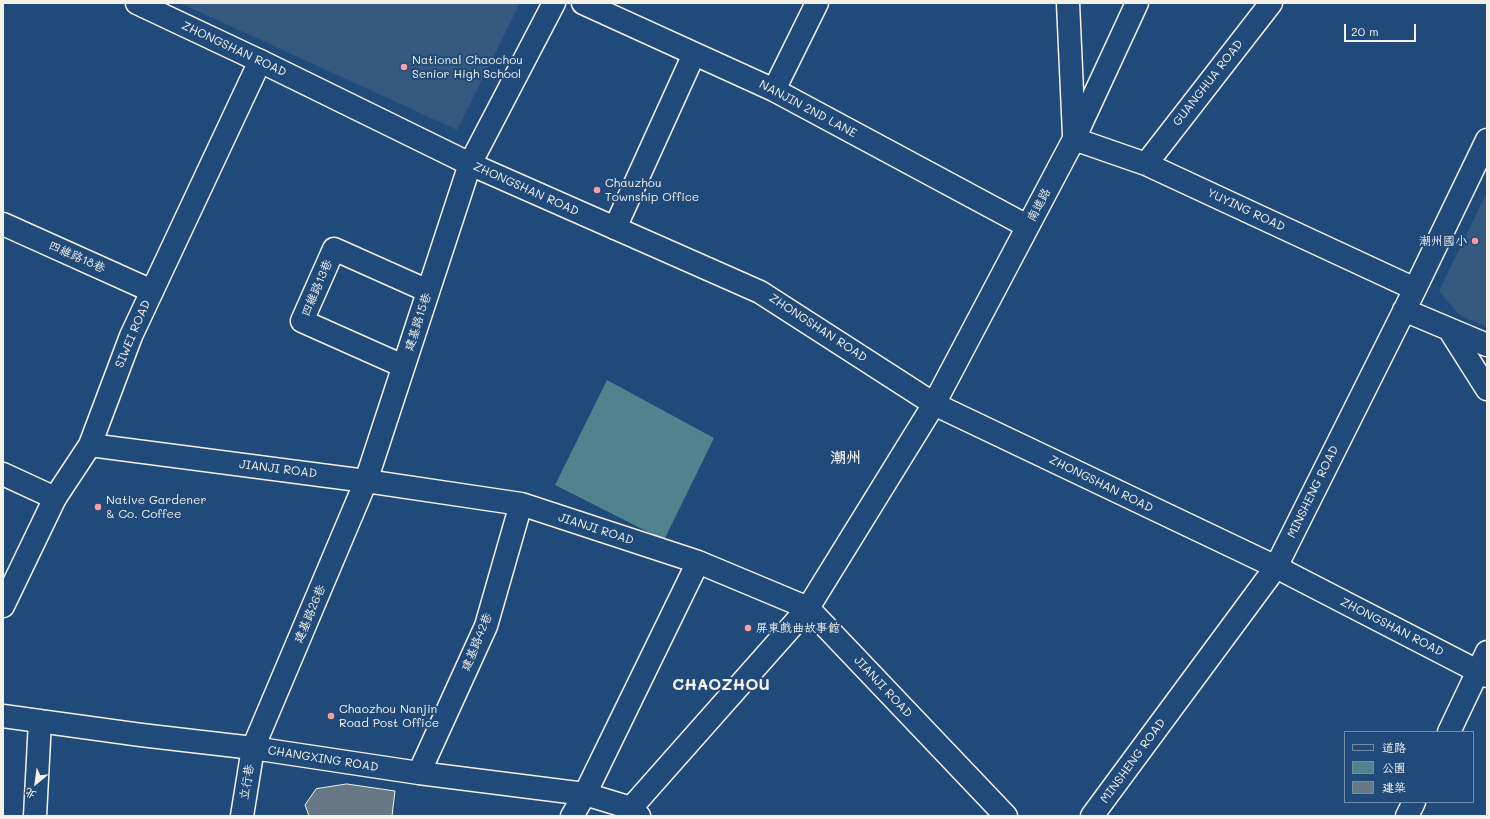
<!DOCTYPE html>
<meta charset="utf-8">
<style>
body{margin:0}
#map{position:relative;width:1490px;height:819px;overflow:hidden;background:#1f4a7a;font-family:Mali,"LXGW WenKai TC",sans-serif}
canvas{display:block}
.frame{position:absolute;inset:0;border:4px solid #f4f1e8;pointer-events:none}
.legend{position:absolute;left:1344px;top:731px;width:130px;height:72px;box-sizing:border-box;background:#1f4a7a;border:1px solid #748da6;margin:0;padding:5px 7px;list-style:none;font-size:12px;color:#f4f1e8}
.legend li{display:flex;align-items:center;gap:8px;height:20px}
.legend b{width:20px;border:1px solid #748da6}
.north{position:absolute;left:16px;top:763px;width:40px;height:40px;-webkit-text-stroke:3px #1f4a7a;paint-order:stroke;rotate:209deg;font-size:11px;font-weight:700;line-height:16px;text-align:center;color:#f4f1e8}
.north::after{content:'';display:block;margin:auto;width:14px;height:18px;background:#f4f1e8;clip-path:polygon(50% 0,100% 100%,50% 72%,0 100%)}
.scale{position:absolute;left:1344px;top:24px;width:72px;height:18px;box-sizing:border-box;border:2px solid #f4f1e8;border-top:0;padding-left:5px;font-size:12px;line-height:14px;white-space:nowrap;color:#f4f1e8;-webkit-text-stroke:3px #1f4a7a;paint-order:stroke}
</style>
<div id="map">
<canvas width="1490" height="819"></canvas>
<div class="frame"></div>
<ul class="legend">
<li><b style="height:5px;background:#1f4a7a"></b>道路</li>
<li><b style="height:11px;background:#51838f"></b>公園</li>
<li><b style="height:11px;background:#667786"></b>建築</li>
</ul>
<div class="north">北</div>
<div class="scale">20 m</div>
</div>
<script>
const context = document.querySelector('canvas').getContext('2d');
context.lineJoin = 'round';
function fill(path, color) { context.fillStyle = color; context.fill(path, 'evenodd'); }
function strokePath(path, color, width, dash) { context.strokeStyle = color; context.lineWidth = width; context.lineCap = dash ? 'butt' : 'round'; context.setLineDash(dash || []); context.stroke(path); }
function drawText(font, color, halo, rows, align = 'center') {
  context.font = font + ' Mali,"LXGW WenKai TC",sans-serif'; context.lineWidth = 4; context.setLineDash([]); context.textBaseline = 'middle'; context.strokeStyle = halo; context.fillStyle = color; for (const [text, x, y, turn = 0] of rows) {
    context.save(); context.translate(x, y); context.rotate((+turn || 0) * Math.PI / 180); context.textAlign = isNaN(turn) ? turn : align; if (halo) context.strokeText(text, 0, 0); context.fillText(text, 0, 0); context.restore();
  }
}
const built = new Path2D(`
 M180,3H520L457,130Z
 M1487,192V327L1459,315L1439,291Z`);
const green = new Path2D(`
 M607,380L714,438L664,540L555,485Z`);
const building = new Path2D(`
 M347,784L395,791L392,816H309L305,805L316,789Z`);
const minor = new Path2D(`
 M137,3L260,61
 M583,3L774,90L1027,226
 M1068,3L1074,135
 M774,90L817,3
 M1074,139L1146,164L1415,289
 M1146,164L1271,3
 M3,224L152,291
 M615,228L694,54
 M1404,310L1487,345
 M1449,329L1487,389
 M403,366L302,321L334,249L428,291
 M90,445L366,481L521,504L698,562L808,608L1006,816
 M3,474L55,498
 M3,716L141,735L253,748L419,773L585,794L631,808L639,816
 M1449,732L1487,652
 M419,773L486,626L521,504
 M631,808L808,608L934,404L1074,139L1137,3
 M35,816L40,721
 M242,816L253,748L366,481L470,164L554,3
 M572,816L585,794L698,562
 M1092,816L1276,567L1415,289L1487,140
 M1407,816L1414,802`);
const major = new Path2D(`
 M3,606L55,498L90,445L131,336L260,61L470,164L760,292L934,404L1276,567L1487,676`);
const markers = [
 [404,67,4,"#ff9aa2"],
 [597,190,4,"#ff9aa2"],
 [1475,241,4,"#ff9aa2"],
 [98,507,4,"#ff9aa2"],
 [748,628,4,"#ff9aa2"],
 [331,716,4,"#ff9aa2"]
];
const streetNames = [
 ["ZHONGSHAN ROAD",234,49,25],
 ["GUANGHUA ROAD",1208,83,-52],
 ["NANJIN 2ND LANE",808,109,28],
 ["ZHONGSHAN ROAD",526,189,24],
 ["南進路",1039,205,-62],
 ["YUYING ROAD",1246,210,25],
 ["四維路18巷",77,257,24],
 ["四維路13巷",317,288,-67],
 ["建基路15巷",418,322,-72],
 ["ZHONGSHAN ROAD",818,328,33],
 ["SIWEI ROAD",133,334,-67],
 ["JIANJI ROAD",278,469,7],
 ["ZHONGSHAN ROAD",1101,484,26],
 ["MINSHENG ROAD",1313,492,-64],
 ["JIANJI ROAD",596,529,18],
 ["建基路26巷",310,614,-67],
 ["ZHONGSHAN ROAD",1392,627,27],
 ["建基路42巷",477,642,-68],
 ["JIANJI ROAD",883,687,47],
 ["CHANGXING ROAD",323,759,9],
 ["MINSHENG ROAD",1133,761,-54],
 ["立行巷",247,782,-81]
];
const poiNames = [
 ["National Chaochou",412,60],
 ["Senior High School",412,74],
 ["Chauzhou",605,183],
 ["Township Office",605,197],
 ["潮州國小",1467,241,"right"],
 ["Native Gardener",106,500],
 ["& Co. Coffee",106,514],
 ["屏東戲曲故事館",756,628],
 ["Chaozhou Nanjin",339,709],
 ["Road Post Office",339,723]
];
const districtNames = [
 ["潮州",846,458],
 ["CHAOZHOU",721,685]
];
fill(built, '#34587e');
fill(green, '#51838f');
fill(building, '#667786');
strokePath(building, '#f4f1e8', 1);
strokePath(minor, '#f4f1e8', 25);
strokePath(major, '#f4f1e8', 25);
strokePath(minor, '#1f4a7a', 22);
strokePath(major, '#1f4a7a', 22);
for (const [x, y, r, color] of markers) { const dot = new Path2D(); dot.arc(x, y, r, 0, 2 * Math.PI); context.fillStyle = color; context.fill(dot); strokePath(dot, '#1f4a7a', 1.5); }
drawText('12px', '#f4f1e8', '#1f4a7a', streetNames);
drawText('12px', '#f4f1e8', '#1f4a7a', poiNames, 'left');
drawText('bold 16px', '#f4f1e8', '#1f4a7a', districtNames);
</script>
